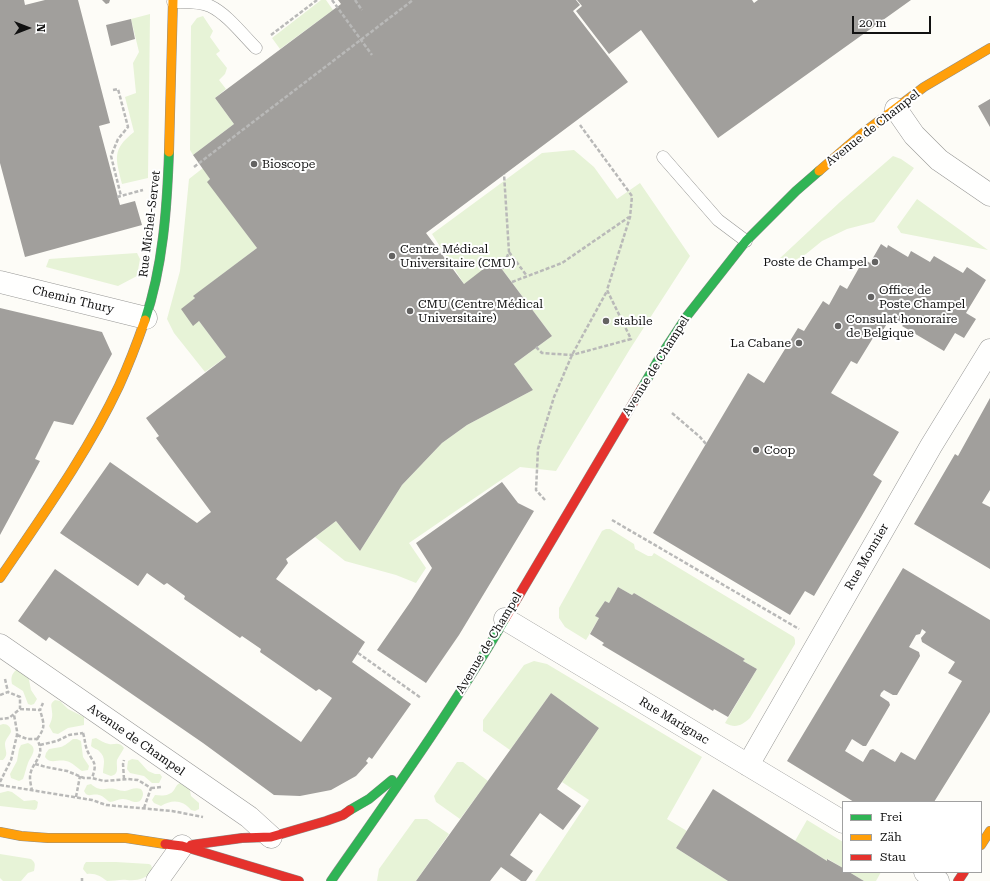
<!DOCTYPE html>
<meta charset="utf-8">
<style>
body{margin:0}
#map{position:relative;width:990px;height:881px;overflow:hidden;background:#fdfcf7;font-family:"Roboto Serif",serif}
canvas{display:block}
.legend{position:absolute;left:842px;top:801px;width:140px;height:72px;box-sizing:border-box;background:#fff;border:1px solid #a0a0a0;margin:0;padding:5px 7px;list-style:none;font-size:12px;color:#111}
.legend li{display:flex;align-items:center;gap:8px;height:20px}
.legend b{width:20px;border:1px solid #a0a0a0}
.north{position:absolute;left:8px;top:8px;width:40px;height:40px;-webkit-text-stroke:3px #fff;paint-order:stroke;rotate:90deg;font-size:11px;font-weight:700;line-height:16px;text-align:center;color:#111}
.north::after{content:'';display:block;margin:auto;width:14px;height:18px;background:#111;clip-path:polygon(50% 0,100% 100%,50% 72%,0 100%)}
.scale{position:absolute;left:852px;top:16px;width:79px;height:18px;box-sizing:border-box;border:2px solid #111;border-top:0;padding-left:5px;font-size:12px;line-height:14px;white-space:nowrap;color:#111;-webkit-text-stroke:3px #fff;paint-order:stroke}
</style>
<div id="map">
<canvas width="990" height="881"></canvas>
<ul class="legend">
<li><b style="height:5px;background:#30b455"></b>Frei</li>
<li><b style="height:5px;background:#ff9f0a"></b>Zäh</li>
<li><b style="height:5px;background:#e5322d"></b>Stau</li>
</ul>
<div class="north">N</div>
<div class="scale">20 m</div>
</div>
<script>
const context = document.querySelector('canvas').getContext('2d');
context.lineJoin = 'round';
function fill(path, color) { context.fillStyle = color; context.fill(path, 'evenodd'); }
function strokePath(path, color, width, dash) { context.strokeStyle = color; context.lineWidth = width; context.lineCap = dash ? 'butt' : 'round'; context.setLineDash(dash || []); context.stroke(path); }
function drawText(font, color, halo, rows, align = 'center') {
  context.font = font + ' "Roboto Serif",serif'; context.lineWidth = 4; context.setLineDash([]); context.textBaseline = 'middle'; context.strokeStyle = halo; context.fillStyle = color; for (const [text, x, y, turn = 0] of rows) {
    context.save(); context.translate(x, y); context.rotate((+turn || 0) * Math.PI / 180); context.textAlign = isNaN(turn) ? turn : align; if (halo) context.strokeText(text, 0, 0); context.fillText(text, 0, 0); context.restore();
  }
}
const green = new Path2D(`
 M321,0H326L333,10L280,49L272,38Z
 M150,14L148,178L122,184C116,159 111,150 134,132L125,97L136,93L133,63L139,52L131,19Z
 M203,16L213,31L210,37L220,51L216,54L227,68L225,74L219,80L226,89L215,98L234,124L193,155L190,150L191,26L197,18Z
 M574,150L594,167L617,199L640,183L690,256L630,349L556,471L520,467L409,543L426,568L416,583L396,575L345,561L315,537L336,521L360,551L402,485L442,443L467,425L533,390L514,364L552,336L496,261L464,284L432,234L542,153Z
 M893,156L901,159L914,168L874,222L847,229L822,241L806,254L790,263L778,260L840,202Z
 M203,168L210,179L208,182L257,248L194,296L195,298L182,309L193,325L199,321L226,357L205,372L174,333L167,319L180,271L189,179Z
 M917,199L988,250L901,233L897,227Z
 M137,253L140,259L137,276L118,286L46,267L49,259Z
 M606,529H610L634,544L635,549L648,556H652L654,553L794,637L795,640V644L750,718C742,725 736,729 725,723L757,669L743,661L745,659L634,593L632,595L618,587L609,603L605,601L596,616L599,618L586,640L565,627L559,618V608L602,531Z
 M534,661L547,664L702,757L667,819L687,831L676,848L728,881H535L589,800L562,782L599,728L551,693L510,750L483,731V720L524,665Z
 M16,670H21L28,675L31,690L37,699L34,704L31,705L28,704L23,691L12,684C11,678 11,675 16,670Z
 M55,700L60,701L68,709L84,717V725L68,728L58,734L53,733L49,726C51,722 53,717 52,712C52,706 49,704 55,700Z
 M3,724C8,724 11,727 11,732C9,736 5,740 5,744C5,751 9,754 3,760H0V725Z
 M96,738C100,740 104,743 109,744C115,745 119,741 124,748C122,752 119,756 117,760C116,767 120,774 111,776L103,773C103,765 107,758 99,751C97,749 94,749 91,746L92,739Z
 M73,739H77L81,741L83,757L89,766L88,770L82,771C77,768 72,762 66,761C57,759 51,765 45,757L46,753L49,749C62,747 62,748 73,739Z
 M28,743C39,748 31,756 28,763C26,768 25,774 23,779L19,781L11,778L10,774L17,761L19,749L21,745Z
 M132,759L138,760L148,771L155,774H160L162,777L159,783H152L144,776L130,773L127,769L128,761Z
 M457,762H463L488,781L460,819L436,802L434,796Z
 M180,783L189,786L191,796L199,803V809L195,811L191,810C183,800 172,799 161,806L154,803L152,800L155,795C162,796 170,796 174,790C176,787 176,785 180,783Z
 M91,784C101,793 106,787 115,789C119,790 121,791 125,791C131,790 134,787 141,789C143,792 144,794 142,798C138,807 129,798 122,799C118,799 114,802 110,802C106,800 104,796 99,795C92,793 88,799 84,791L87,785Z
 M8,791L12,792L24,801L35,800L38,802L37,808L35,810L0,806V793Z
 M415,819H427L449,834L416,881H377L379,869Z
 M807,820L843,842V868L828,859L827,861L795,841Z
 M0,854L31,859C36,863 35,865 34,871L28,873L21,881H3L0,878Z
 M86,862H116L149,864L151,865L153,871C144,879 138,881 127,880C121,879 114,881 107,881C100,876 96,873 87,874L83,869L84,865Z
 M849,872H881L876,881H864Z`);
const building = new Path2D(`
 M0,0H24L25,5L45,0H78L110,123L99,126L120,205L135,201L142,225L25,257L0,163Z
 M102,0H110L109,3L106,4Z
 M338,0H576L580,5L573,11L628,82L426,233L464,284L495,260L552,336L514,364L533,390L467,425L442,443L402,485L360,551L336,521L286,559L288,563L276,579L365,642L352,662L411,704L372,759L369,757L366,761L368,763L356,776L331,790L300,796L274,795L203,743L49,637L46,641L18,621L55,569L301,742L332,698L319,689L316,691L260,652L261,649L242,636L240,638L184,599L185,596L167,583L164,585L147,573L138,586L60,533L110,462L197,523L211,512L156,438L159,436L146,418L226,357L199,321L193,326L181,309L195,298L193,296L257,248L207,182L210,179L193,155L234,124L215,98L341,4Z
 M577,0H752L754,3L758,0H911L718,138L641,30L609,54L576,11L582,6Z
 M131,19L135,39L111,46L106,25Z
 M990,99V127L978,106Z
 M881,244L887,248L888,245L908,257L911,251L930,262L934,256L963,273L967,267L986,280L966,313L976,319L964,338L955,333L944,351L902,326L904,324L891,317L880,335L876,333L857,364L851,361L831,393L899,432L873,475L882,481L861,517L814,596L805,591L790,615L653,533L748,373L764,383L798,328L804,331L823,301L829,305L840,285L847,289L864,259L870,263Z
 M0,308L102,332L112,354L73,425L54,421L35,459L40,461L0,535Z
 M990,398V490L982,503L990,507V569L914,524L955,454L958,456Z
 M502,482L518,503L534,511L459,635L426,683L377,650L411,601L432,568L416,543Z
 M903,568L990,620V712L934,802H854L787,761ZM922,629L926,632L921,638L922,642L955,662L948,673L962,681L915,760L901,752L895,762L873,749L870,750L863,762L845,751L852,739L863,746H866L890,705L889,702L880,696L881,693L884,690L893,695H897L920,656L919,652L909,647L916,635L920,634Z
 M618,587L632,595L634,593L745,659L743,661L757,669L728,717L714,709L713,711L602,645L604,643L590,634L599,618L595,616L605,601L609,603Z
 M551,693L599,728L557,789L581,806L563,830L540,813L510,855L533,871L526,881H521L501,867L490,881H416Z
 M713,789L827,861V859L843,868V872H849L864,881H728L676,848Z`);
const path = new Path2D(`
 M332,0L372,55
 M355,0L362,10
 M271,35L317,0
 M113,90L118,89L128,127L118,139L111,156L121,196
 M194,167L413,0
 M117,197L143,190
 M509,252L527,276
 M502,269L509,252L504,174
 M512,282L562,263L629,217
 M536,347L542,353L572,355L631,339L607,290L630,217L632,196L580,125
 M672,413L700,437L706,444
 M545,500L536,490L538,449L554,397L572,355L607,291
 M612,520L799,629
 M358,653L421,698
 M5,679L8,692
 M0,695L8,692L20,697V709L9,718L0,719
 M20,709L40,710L43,703
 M83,733C85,739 85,745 87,750C93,764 98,761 92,778
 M17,735L27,739H37C47,758 31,761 30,777C30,781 31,786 32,790
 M37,739C46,727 44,724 40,710
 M40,745L57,741L69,735L83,733
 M35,764L46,767L67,771L84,778H92L104,781L128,779L138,780L151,788L144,808
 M124,779L123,764L124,760
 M0,782L11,760L17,735V731L14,715
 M0,785L92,800L106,805L172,811L203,817
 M151,788L162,787
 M76,797L80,776
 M82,881V878`);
const lane = new Path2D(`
 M173,2C185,2 199,1 210,6C227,14 242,34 256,48
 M663,157L718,220L746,241`);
const street = new Path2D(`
 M896,109L914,135L939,160L990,195
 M0,282L146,318
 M505,619L843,822
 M0,645L249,817L271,837
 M748,765L931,446L990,350
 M925,872L938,881
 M157,881L182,846`);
const fast = new Path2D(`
 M145,320C163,267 167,208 169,152
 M642,388L660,357L687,316L746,241L796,191L819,171
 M350,810L369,799L392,780
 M331,881C391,795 452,710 505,619`);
const slow = new Path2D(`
 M169,152L173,0
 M819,171L863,133L924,87L990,48
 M0,578C42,516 87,454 119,386C129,364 137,343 145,320
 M0,832L21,836L48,838H126L165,844
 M981,845L990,831`);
const jam = new Path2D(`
 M505,619L642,388
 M165,844L182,846L299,881
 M191,845L242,838L271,837L326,821L343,815L350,810
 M958,881L964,872`);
const markers = [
 [254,164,4,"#646362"],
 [392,256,4,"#646362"],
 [875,262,4,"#646362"],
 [871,297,4,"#646362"],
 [410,311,4,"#646362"],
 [606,321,4,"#646362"],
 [838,326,4,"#646362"],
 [799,343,4,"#646362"],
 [756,450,4,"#646362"]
];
const streetNames = [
 ["Avenue de Champel",873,128,-38],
 ["Rue Michel-Servet",150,224,-83],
 ["Chemin Thury",73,300,14],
 ["Avenue de Champel",656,366,-58],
 ["Rue Monnier",867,557,-60],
 ["Avenue de Champel",489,643,-59],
 ["Rue Marignac",674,721,31],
 ["Avenue de Champel",136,740,35]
];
const poiNames = [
 ["Bioscope",262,164],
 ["Centre Médical",400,249],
 ["Universitaire (CMU)",400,263],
 ["Poste de Champel",867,262,"right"],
 ["Office de",879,290],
 ["Poste Champel",879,304],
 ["CMU (Centre Médical",418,304],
 ["Universitaire)",418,318],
 ["Consulat honoraire",846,319],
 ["de Belgique",846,333],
 ["stabile",614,321],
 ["La Cabane",791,343,"right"],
 ["Coop",764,450]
];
fill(green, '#e7f3d7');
fill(building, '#a19f9c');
strokePath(lane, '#979795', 13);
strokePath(street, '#979795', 23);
strokePath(fast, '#8e8d8b', 10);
strokePath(slow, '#8e8d8b', 10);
strokePath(jam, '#8e8d8b', 10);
strokePath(path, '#b9b9b8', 2.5, [4, 2]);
strokePath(lane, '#fffffe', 12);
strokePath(street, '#fffffe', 22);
strokePath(fast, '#30b455', 9);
strokePath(slow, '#ff9f0a', 9);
strokePath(jam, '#e5322d', 9);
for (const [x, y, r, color] of markers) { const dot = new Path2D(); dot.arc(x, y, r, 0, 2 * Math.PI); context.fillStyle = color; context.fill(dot); strokePath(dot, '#fff', 1.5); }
drawText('12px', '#111', '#fff', streetNames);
drawText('12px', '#111', '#fff', poiNames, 'left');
</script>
